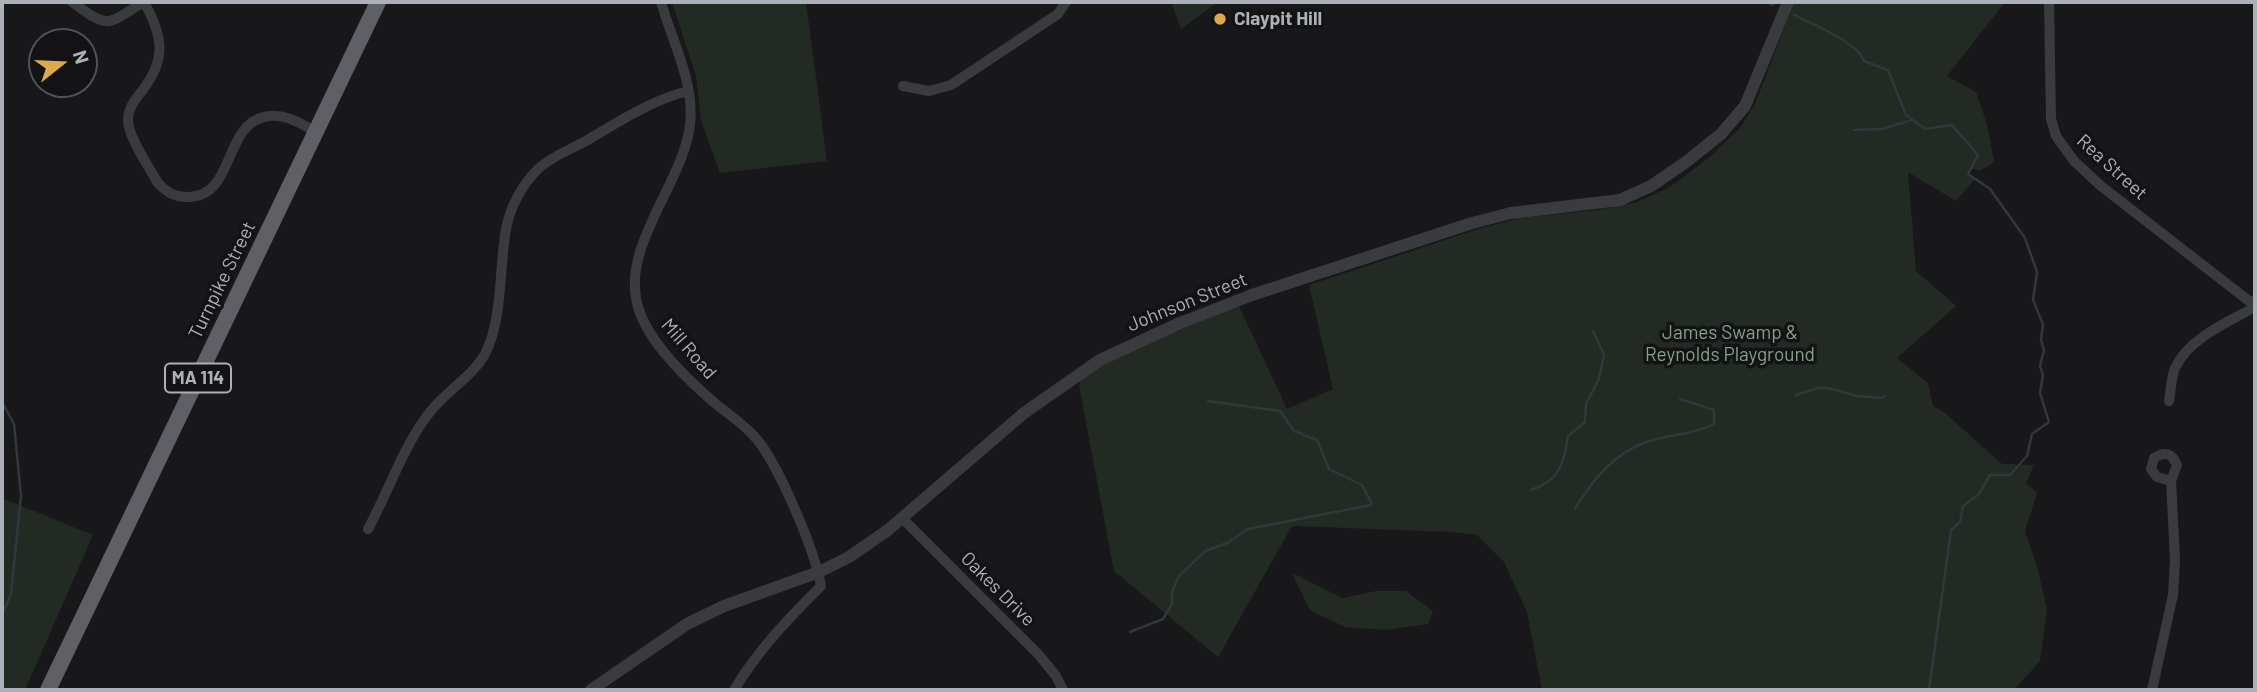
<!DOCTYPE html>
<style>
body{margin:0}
#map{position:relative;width:2257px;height:692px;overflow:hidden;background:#18181a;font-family:Barlow,sans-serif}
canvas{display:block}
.frame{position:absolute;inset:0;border:4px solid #acb0b8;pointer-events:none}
.north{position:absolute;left:28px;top:28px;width:70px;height:70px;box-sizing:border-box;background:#131315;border:2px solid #505256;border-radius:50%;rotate:72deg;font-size:19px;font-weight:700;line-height:28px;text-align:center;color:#acb0b8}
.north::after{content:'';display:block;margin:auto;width:24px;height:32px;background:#dfa94b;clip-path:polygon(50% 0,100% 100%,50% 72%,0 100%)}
</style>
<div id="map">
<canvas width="2257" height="692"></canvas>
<div class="frame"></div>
<div class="north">N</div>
</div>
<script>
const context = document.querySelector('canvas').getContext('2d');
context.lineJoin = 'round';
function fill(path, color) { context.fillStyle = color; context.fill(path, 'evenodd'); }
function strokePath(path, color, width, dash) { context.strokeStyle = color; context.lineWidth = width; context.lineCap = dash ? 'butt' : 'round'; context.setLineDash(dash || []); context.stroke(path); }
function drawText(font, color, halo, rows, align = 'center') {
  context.font = font + ' Barlow,sans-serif'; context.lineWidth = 7; context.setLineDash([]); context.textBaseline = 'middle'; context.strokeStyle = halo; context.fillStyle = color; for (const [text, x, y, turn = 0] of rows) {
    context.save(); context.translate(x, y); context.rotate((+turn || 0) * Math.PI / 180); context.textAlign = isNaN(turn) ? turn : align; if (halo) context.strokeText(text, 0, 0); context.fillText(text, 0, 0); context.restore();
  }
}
const green = new Path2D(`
 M672,2H806L827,161L720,173L701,120L696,76Z
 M1171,2H1218L1181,29Z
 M1794,2H2005L1947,76L1976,92L1987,124L1994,162L1980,171L1970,168V175L1974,180L1956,201L1908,172L1916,271L1956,306L1897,358L1928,383L1933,406L1945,413L2002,464L2034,465L2026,483L2037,493L2025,531L2038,570L2047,610L2040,661L2014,690H1542L1527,612L1504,562L1477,535L1453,532L1292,526L1218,657L1114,571L1079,385L1084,372L1102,360L1238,304L1287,409L1333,389L1309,285L1478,229L1519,218L1597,210L1637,202L1670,187L1711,156L1741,127L1755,104Z
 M2,498L93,535L25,690H2Z
 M1292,573L1343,598L1376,591H1406L1433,611L1428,624L1385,630L1345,627L1310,610Z`);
const stream = new Path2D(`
 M1767,2L1773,5
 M1794,15C1811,24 1858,42 1864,61L1888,70L1906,115L1925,129L1952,125L1978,155L1968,174L1990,189L2025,238L2037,272L2033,300L2043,324L2041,340L2044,350L2040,366L2043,375L2040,393L2049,422L2032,434L2027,456L2010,475H1990L1979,494L1963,506L1960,522L1951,530L1929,690
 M1854,130L1882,129L1912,120
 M1796,395L1818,388H1828L1857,396L1882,398L1885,396
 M1208,401L1280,411L1294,431L1317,440L1329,469L1362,485L1372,504
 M2,402L14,424L21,496L11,594L2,615
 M1531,490C1559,481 1564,464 1568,436L1585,422L1586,404L1599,379L1604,355L1593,331
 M1575,508C1593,480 1613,454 1646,442C1669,434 1690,436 1714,424V410L1680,399
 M1130,632L1163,619L1172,604V592L1179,576L1205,551L1227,543L1248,529L1371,505`);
const minor = new Path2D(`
 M72,2C109,29 106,26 143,2
 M144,2C163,36 167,59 142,91C135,100 128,108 128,120C128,137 149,167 158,183C165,191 175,197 186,197C235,199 223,126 264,117C283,112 300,123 316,132
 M661,2C672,41 695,83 690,125C683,184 620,246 638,307C648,342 690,382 717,405C730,415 743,424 754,436C778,462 815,551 821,586C788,619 758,650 734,690
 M2049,2L2051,119L2056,136L2074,161L2101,186L2249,301L2255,302
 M903,86L929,91L951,85L1058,14L1066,2
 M2169,401C2171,391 2171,377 2175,368C2189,338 2228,322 2255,307
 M902,518L1039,655L1056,676L1063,690
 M368,529C389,491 403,446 430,412C446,391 472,377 485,354C503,319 499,268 506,229C510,207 522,185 538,169C551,157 569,150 584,142C617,123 651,100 688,91
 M2152,690L2173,595L2175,560L2171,481L2177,465C2172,453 2165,451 2154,458L2151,469L2157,477L2171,481`);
const tertiary = new Path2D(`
 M591,690L687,624L724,606L819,572L849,557L888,530L1024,413L1100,360L1180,323L1252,295L1472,223L1511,213L1620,200L1651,186L1686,162L1721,134L1745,106L1788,2`);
const trunk = new Path2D(`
 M48,690L378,2`);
const markers = [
 [1220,19,7,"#dfa94b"]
];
const shields = [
 [198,378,66]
];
const shieldNames = [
 ["MA 114",198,378]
];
const poiNames = [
 ["Claypit Hill",1234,19]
];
const streetNames = [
 ["Rea Street",2112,167,42],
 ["Turnpike Street",222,280,-64],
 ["Johnson Street",1187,302,-22],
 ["Mill Road",689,349,49],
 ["Oakes Drive",998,589,45]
];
const parkNames = [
 ["James Swamp &",1730,333],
 ["Reynolds Playground",1730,355]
];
fill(green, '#232a23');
strokePath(stream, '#30373d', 2.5);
strokePath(minor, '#3a3b3f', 10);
strokePath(tertiary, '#3a3b3f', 12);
strokePath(trunk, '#5e6066', 16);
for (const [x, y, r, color] of markers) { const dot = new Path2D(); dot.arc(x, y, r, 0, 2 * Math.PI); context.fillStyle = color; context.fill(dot); strokePath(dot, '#131315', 2.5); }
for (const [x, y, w] of shields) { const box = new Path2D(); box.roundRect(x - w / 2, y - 14.5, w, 29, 5); context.fillStyle = '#131315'; context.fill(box); strokePath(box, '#acb0b8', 2); }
drawText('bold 18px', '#acb0b8', null, shieldNames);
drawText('bold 19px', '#acb0b8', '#131315', poiNames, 'left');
drawText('19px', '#acb0b8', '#131315', streetNames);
drawText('19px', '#85a186', '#131315', parkNames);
</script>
